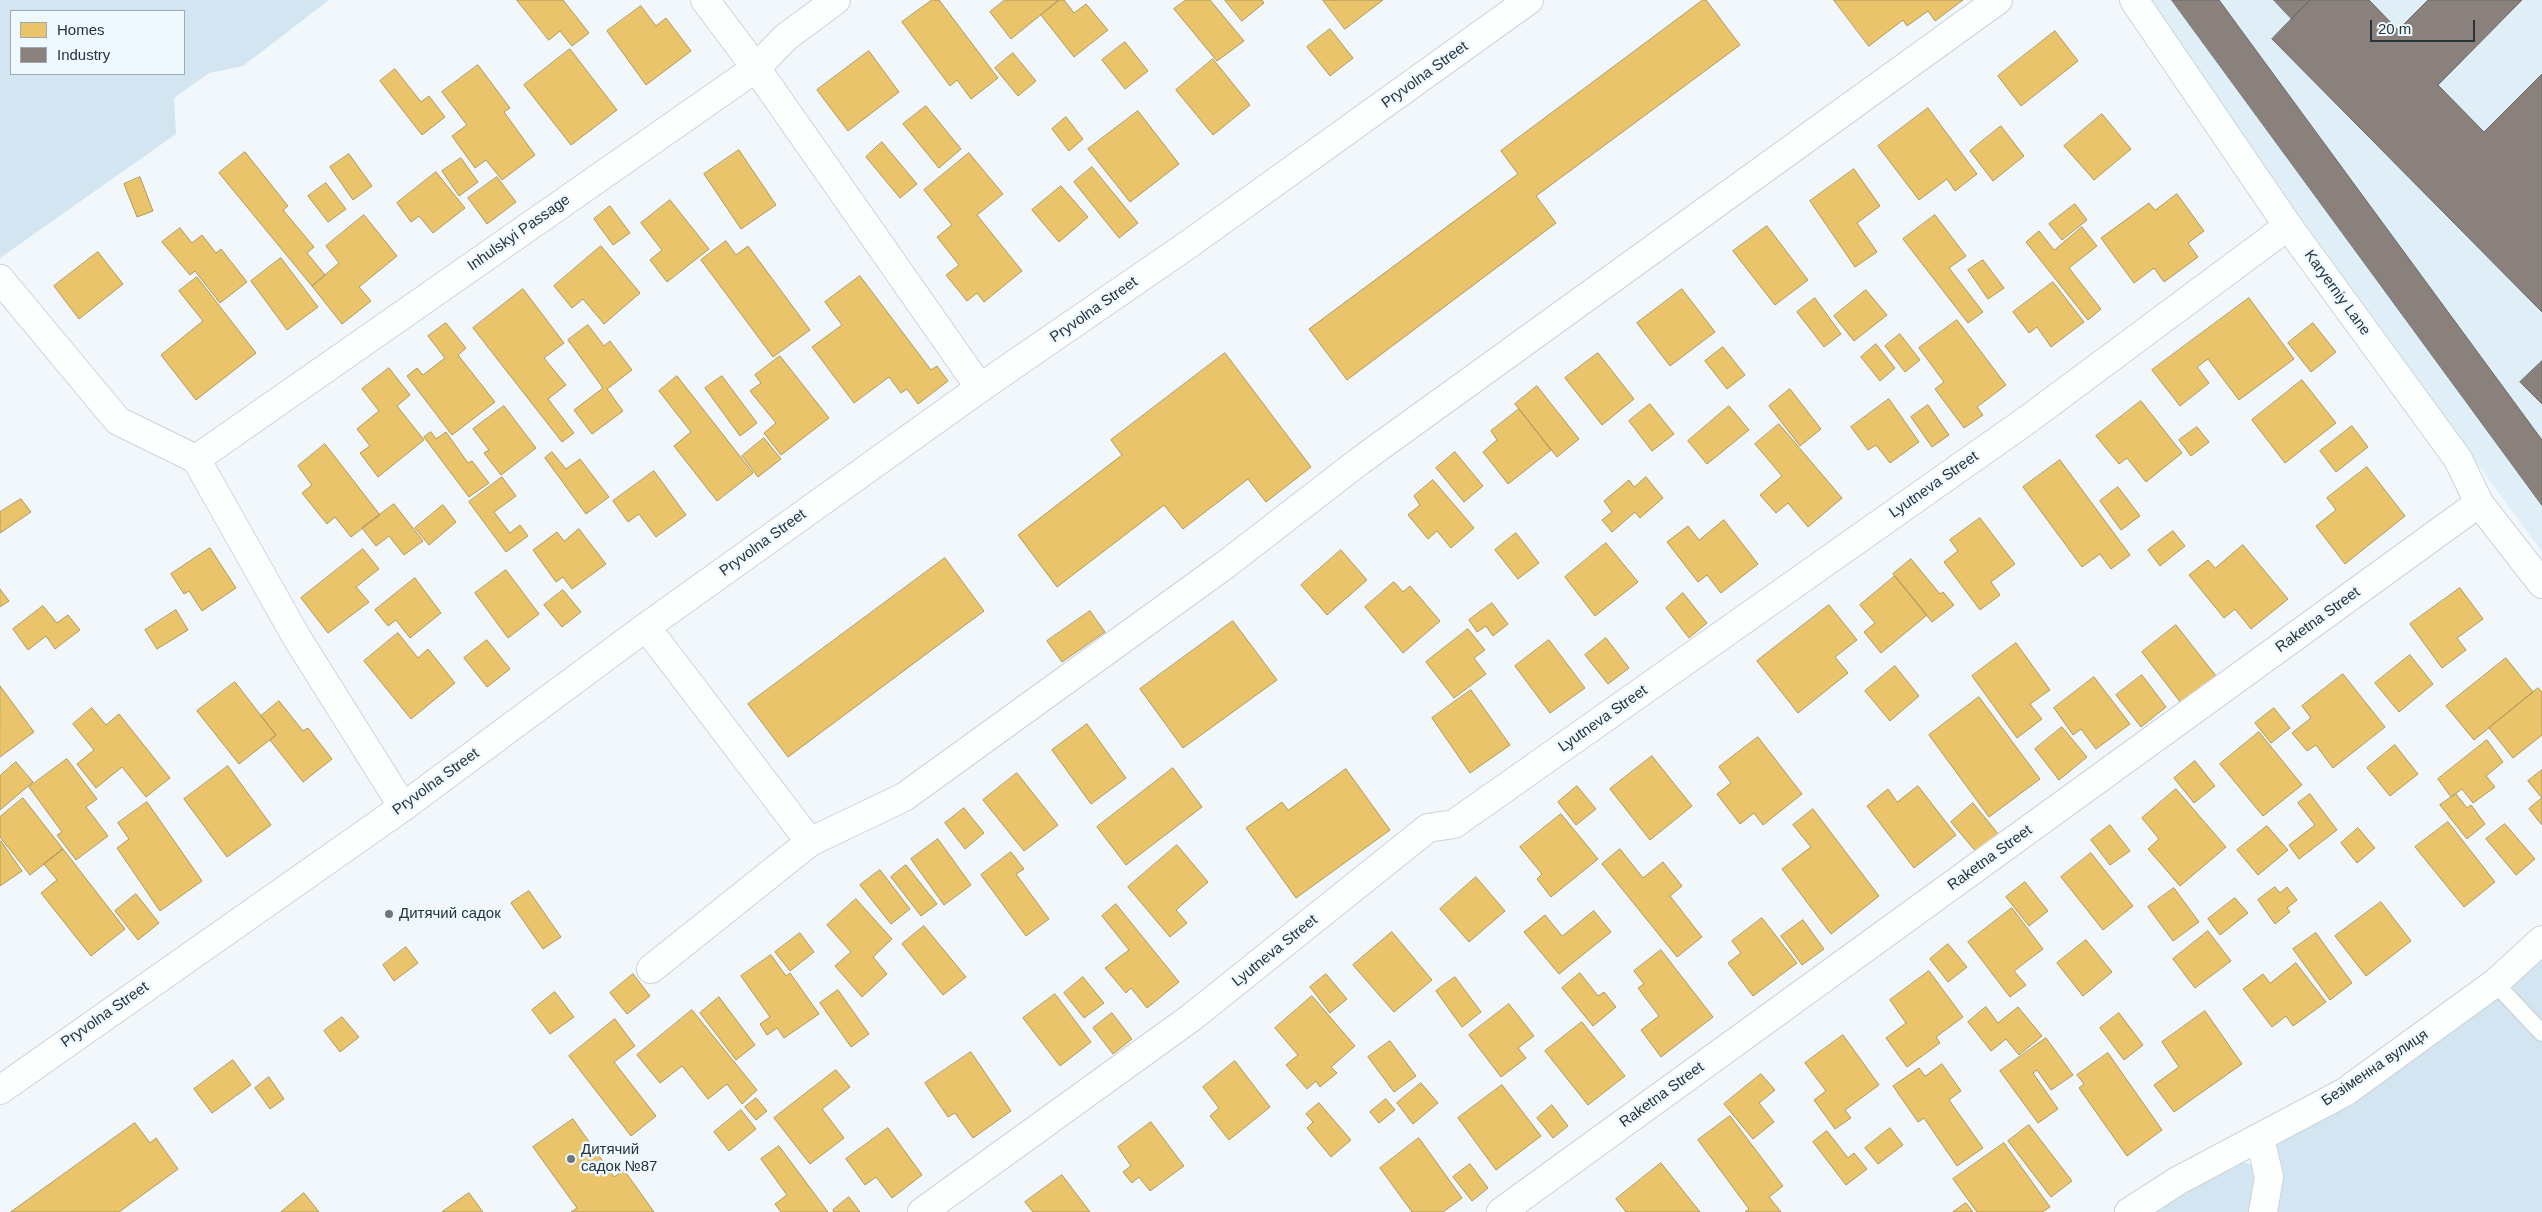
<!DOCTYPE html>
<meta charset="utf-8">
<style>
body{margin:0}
#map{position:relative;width:2542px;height:1212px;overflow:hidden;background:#f1f7fb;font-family:Arial,sans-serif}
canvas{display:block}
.legend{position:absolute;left:10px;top:10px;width:175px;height:65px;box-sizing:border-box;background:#edf8ff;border:1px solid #9ea9b0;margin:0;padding:6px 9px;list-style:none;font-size:15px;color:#283239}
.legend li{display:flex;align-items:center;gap:10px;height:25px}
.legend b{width:25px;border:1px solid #9ea9b0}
.scale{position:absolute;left:2370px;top:20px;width:105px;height:22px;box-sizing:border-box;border:2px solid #283239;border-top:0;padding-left:6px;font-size:15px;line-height:18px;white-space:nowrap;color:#283239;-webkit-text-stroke:4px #edf8ff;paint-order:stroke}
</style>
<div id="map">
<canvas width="2542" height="1212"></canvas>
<ul class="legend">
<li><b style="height:14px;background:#e9c46a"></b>Homes</li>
<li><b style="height:14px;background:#8a817c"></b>Industry</li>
</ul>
<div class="scale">20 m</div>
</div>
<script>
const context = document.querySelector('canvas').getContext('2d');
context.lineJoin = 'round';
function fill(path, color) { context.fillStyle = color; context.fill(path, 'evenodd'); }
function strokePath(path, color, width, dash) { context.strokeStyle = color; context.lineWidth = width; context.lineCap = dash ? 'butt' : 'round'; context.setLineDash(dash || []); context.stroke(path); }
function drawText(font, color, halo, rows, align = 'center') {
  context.font = font + ' Arial,sans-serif'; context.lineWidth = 5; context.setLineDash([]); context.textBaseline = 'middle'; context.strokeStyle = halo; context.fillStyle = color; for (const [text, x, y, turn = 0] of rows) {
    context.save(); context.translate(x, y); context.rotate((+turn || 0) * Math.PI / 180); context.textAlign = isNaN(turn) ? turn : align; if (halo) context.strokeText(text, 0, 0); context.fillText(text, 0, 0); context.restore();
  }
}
const built = new Path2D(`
 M2151,0H2542V552L2299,220Z`);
const green = new Path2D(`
 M0,0H329L243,66L209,73L174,98L176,134L0,258ZM11,11H184V74H11Z
 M2542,956V1212H2269L2273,1143Z
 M2232,1162L2253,1164L2261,1177L2258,1212H2147Z`);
const homes = new Path2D(`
 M517,0H563L589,33L572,46L560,31L549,40Z
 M932,0H939L998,78L971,99L957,80L950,86L902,22Z
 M1005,0H1059L1011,39L990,12Z
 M1059,0H1064L1074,13L1086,4L1108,30L1074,57L1041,15Z
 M1186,0H1210L1244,41L1217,61L1174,9Z
 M1225,0H1262L1264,3L1242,21Z
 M1323,0H1383L1345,29Z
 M1703,0H1706L1740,45L1536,196L1556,223L1347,380L1309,329L1518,174L1501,151Z
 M1834,0H1963L1935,21L1928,11L1907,26L1903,20L1869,46Z
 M641,6L656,26L666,18L691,51L646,85L607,31Z
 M1330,29L1353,58L1330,76L1307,47Z
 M2055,31L2078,61L2021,106L1998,76Z
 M1125,42L1148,71L1125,89L1102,60Z
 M570,49L617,110L571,145L524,85Z
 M869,51L899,92L848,131L817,90Z
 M1013,53L1036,81L1018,96L995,68Z
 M1213,59L1250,105L1213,135L1176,90Z
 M478,65L510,108L504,112L535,155L502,180L486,160L475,168L452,136L467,125L442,92Z
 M395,69L421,102L429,96L445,117L422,135L380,81Z
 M926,106L961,149L939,168L903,124Z
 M1928,108L1977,174L1955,191L1947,179L1919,200L1878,146Z
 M1138,111L1179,164L1130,202L1088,149Z
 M2102,114L2131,149L2094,180L2064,146Z
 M1066,117L1083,139L1069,151L1052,129Z
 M2001,126L2024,156L1993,181L1970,151Z
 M882,142L917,184L900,198L866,157Z
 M739,150L776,205L741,229L704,174Z
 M245,152L288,206L283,210L314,247L307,253L325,275L312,286L219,173Z
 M969,153L1003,194L977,215L1022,271L984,302L977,293L967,301L946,275L959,265L937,237L952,225L924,190Z
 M349,154L372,186L353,200L330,167Z
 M461,158L478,182L459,196L442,171Z
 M1092,167L1138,223L1119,238L1074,182Z
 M1854,169L1880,206L1857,223L1877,252L1855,267L1810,201Z
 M436,172L465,208L433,233L419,216L411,222L397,203Z
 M140,177L153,211L137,217L124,184Z
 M497,177L516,202L487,224L468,198Z
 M326,183L346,209L328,222L308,196Z
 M1061,186L1088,217L1059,242L1032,210Z
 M2177,194L2204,231L2188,243L2198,257L2164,282L2154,268L2134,283L2101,238L2149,203L2155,210Z
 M670,200L709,249L667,282L650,260L662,250L641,223Z
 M2075,204L2087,220L2062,240L2049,224Z
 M610,206L630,233L613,245L594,219Z
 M364,215L397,256L359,287L371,301L342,324L312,286L339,263L326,246Z
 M1935,215L1966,256L1949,268L1983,312L1968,323L1903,239Z
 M1767,226L1808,280L1775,305L1733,251Z
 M2082,227L2097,246L2069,268L2101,309L2088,320L2026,242L2039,231L2054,250Z
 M180,228L192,243L202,235L216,253L221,249L247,282L220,303L195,271L190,275L162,242Z
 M726,241L736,255L748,246L810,330L773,357L701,260Z
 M601,246L640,293L604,324L583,299L572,308L554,286Z
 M98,252L123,284L79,319L54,286Z
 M281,258L318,307L287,330L251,281Z
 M1983,260L2004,288L1988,299L1968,270Z
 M860,276L931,370L937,366L948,381L918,404L907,389L901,393L889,377L854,403L812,347L842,325L825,302Z
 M197,277L256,353L196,400L161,355L203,321L179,291Z
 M2053,282L2084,322L2051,347L2037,327L2029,333L2013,312Z
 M523,289L564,343L544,358L566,385L548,399L574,433L562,442L473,328Z
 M1682,289L1715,332L1670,366L1637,323Z
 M1866,290L1887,315L1854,341L1834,316Z
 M1815,298L1841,334L1824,347L1797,312Z
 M2249,298L2294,359L2239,400L2208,359L2197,367L2209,383L2180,406L2152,370Z
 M1957,320L2006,385L1977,407L1983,415L1964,428L1935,389L1944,382L1919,348Z
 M446,323L466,348L458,355L495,402L452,435L407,376L417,368L423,375L445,358L428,336Z
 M2313,323L2336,352L2311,372L2288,343Z
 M588,325L604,346L610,341L632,370L607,389L623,411L592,434L574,410L603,388L568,340Z
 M1900,334L1920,360L1905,372L1885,346Z
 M1876,344L1895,368L1880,381L1861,357Z
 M1723,347L1745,375L1727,389L1705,361Z
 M1225,353L1311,467L1266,502L1248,479L1183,529L1164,505L1057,587L1018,535L1122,455L1111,440Z
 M1598,353L1634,399L1602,425L1565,378Z
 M780,356L829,418L781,455L764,433L776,423L750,391L761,383L755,375Z
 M389,368L410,395L397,406L424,440L378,477L360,453L370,446L357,429L379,411L362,389Z
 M677,376L753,473L717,501L674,446L691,432L659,391Z
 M722,376L757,423L740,436L705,388Z
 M2302,380L2336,423L2285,463L2252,420Z
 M1537,386L1579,439L1557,457L1515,404Z
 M1790,389L1821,429L1800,446L1769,406Z
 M1889,399L1919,442L1890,463L1876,445L1868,450L1851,427Z
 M2141,401L2182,453L2146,482L2127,458L2119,464L2096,436Z
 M1650,404L1674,434L1652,451L1629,421Z
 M1928,405L1949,435L1932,447L1911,417Z
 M504,406L536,448L501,475L484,453L489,450L473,429Z
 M1729,406L1749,430L1707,464L1688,441Z
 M1519,409L1551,450L1508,484L1483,452L1497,440L1491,431Z
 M1779,424L1842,498L1808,527L1788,503L1776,513L1760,495L1782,476L1755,444Z
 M2352,426L2368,447L2336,472L2320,451Z
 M2197,427L2209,442L2191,456L2179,440Z
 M431,432L436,439L446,432L468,463L472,461L489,483L469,497L424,437Z
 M764,438L781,459L758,477L742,456Z
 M325,444L380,515L351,537L335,517L327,524L302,493L312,485L298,466Z
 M552,452L566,469L580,459L609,497L586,514L545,458Z
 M1455,452L1483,486L1464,502L1436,468Z
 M2060,460L2130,555L2111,569L2100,554L2082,567L2023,487Z
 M2367,467L2405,516L2345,564L2316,526L2336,510L2327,498Z
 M654,471L686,515L656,537L639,514L628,522L613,501Z
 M502,477L516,496L494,512L510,533L520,525L528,536L506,552L469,502Z
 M1646,477L1663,498L1640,518L1635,512L1612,532L1602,520L1612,512L1604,501L1629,480L1634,487Z
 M1433,480L1474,528L1451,548L1437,531L1428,539L1408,515L1420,505L1414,496Z
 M2118,487L2140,516L2121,530L2100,501Z
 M21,499L31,512L0,533V512Z
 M394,504L423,541L404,555L389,536L376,546L362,528Z
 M443,505L456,522L429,545L415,528Z
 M1980,518L2015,564L1991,582L2000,595L1980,610L1944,562L1958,551L1950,540Z
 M1724,520L1758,564L1721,593L1707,575L1698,582L1667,542L1688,526L1699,540Z
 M579,529L606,564L572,589L563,577L556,582L533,550L557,532L564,541Z
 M2173,531L2185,546L2160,566L2148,550Z
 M1516,533L1539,563L1518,579L1495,550Z
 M1606,543L1638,582L1595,616L1565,577Z
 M2243,545L2288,599L2251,629L2235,609L2224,618L2189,575L2208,560L2215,568Z
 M210,548L236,588L202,611L189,591L184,594L171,574Z
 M363,549L379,569L356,587L369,602L328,633L301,598Z
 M1341,550L1367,580L1327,615L1301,585Z
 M945,558L984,611L788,757L748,704Z
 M1911,559L1940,594L1943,592L1954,605L1932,622L1893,574Z
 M506,570L539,614L508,638L475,593Z
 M1895,576L1927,615L1881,653L1864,632L1875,623L1860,605Z
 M415,578L441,613L410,638L396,620L388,626L375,610Z
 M1394,582L1403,592L1410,586L1440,621L1403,653L1365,607Z
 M2460,588L2483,619L2457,638L2466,650L2442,668L2410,624Z
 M0,589L9,601L0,607Z
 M563,590L581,612L562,627L544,605Z
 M1683,593L1707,623L1689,638L1666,608Z
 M1492,603L1508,624L1493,636L1486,626L1477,632L1469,620Z
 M1829,605L1857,640L1835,657L1848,673L1798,713L1757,661Z
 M43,606L57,623L68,615L80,630L55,649L46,636L28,650L13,629Z
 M176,610L188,630L157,649L145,630Z
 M1090,611L1105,632L1062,662L1047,641Z
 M1233,621L1277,680L1183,748L1140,689Z
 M2176,625L2216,676L2181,703L2142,652Z
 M1468,629L1485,650L1474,658L1486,674L1454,698L1426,662Z
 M398,633L418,658L428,649L455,683L411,719L364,661Z
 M1606,638L1629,668L1608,684L1585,655Z
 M487,640L510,669L487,687L464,658Z
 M1549,640L1585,688L1550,713L1515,666Z
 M2016,643L2050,690L2030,704L2042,719L2017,738L1972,676Z
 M2410,655L2433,684L2399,712L2375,683Z
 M2506,658L2533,692L2474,740L2446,706Z
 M1895,666L1919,696L1890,721L1865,691Z
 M2343,674L2385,727L2333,768L2316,745L2307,751L2292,733L2311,718L2302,706Z
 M2142,675L2166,707L2141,727L2116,695Z
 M2094,677L2130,724L2096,749L2081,729L2073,735L2054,708Z
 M235,682L276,735L239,764L197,711Z
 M0,686L34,732L0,757Z
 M2538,688L2542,692V735L2513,758L2489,728Z
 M1471,690L1510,745L1470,773L1432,718Z
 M1979,697L2040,779L1989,817L1929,735Z
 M279,701L303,731L308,728L332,759L303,782L270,740L276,735L261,716Z
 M92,708L106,725L119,714L170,778L146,797L122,767L96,788L77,764L94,750L73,724Z
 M2274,708L2290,728L2271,743L2255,723Z
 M1087,724L1126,778L1091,804L1052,750Z
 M2062,727L2087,757L2059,780L2035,749Z
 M2259,732L2302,785L2263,816L2220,764Z
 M1758,737L1802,794L1763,825L1754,813L1740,824L1717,794L1731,783L1719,767Z
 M2487,740L2503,762L2486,776L2495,787L2473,803L2462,789L2451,797L2438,779Z
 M2395,745L2418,774L2390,796L2367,768Z
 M1652,756L1692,806L1650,840L1610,789Z
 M67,759L97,799L86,807L108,836L76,860L57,835L62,832L29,787Z
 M2195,761L2215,786L2194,803L2174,778Z
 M16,762L33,782L0,810V776Z
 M228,766L271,825L227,857L184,799Z
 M1173,768L1202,807L1126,865L1097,827Z
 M1346,769L1390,830L1296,898L1246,828L1282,802L1288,810Z
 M2542,770V798L2528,781Z
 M1017,773L1058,825L1024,851L983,800Z
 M1577,786L1596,809L1576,825L1558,802Z
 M1918,786L1956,835L1914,868L1867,806L1888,789L1897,802Z
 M2176,789L2226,847L2180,886L2148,849L2159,839L2142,818Z
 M2310,794L2337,830L2299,859L2289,845L2315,825L2298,803Z
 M2456,794L2467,808L2471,805L2485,824L2467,839L2440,805Z
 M23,798L63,849L30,875L0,837V817Z
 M2542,798V825L2529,809Z
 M147,802L202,881L160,911L117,848L129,839L118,823Z
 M1973,803L1999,835L1977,853L1951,822Z
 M964,808L984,833L965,849L945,823Z
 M1813,809L1879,896L1831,934L1782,869L1811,847L1793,825Z
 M1561,814L1598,859L1551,897L1537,879L1542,874L1520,847Z
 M2448,822L2495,882L2464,907L2415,847Z
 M2505,824L2535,859L2516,875L2486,839Z
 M2110,825L2130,851L2110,865L2091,840Z
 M2267,826L2288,850L2258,875L2237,850Z
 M2358,828L2375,848L2357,863L2341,843Z
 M938,839L971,885L944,905L911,859Z
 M1,841L22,871L0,886V842Z
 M1177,845L1208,882L1176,910L1187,923L1170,937L1128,887Z
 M63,849L125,929L91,956L41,893L57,880L44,864Z
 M1620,849L1643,878L1663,862L1682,886L1670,896L1702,937L1677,957L1602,864Z
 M1011,852L1024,869L1016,874L1049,919L1026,936L981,875Z
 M2091,853L2133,906L2103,930L2061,877Z
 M906,865L937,904L921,916L891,877Z
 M880,870L910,909L891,924L860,885Z
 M1476,877L1505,911L1469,942L1440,909Z
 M2025,882L2048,911L2029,926L2006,897Z
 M2275,887L2280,893L2287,887L2297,900L2287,908L2290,912L2275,924L2258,900Z
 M2174,888L2199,922L2173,941L2148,907Z
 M529,891L561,937L543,949L511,903Z
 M136,894L159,923L138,940L115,911Z
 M2235,898L2248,913L2220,935L2208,919Z
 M856,899L892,939L873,957L887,974L862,997L835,966L851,952L827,925Z
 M2381,902L2411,941L2366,976L2335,936Z
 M1116,904L1179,982L1147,1008L1131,988L1126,993L1105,968L1129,950L1102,916Z
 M2012,908L2043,949L2014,971L2026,985L2010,997L1968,942Z
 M1594,911L1611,932L1559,974L1524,932L1545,915L1562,936Z
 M1762,918L1797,963L1753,996L1728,963L1741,953L1732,941Z
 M1803,920L1824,949L1802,965L1781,936Z
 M924,926L966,977L943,995L902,944Z
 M2208,931L2231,961L2195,988L2173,959Z
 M1392,932L1432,980L1394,1012L1353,965Z
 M800,933L814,952L790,971L775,952Z
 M2316,933L2352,983L2330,1000L2293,949Z
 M2086,940L2112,972L2083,996L2057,963Z
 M1948,944L1967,967L1948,982L1930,959Z
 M406,947L418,963L394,981L383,965Z
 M1661,950L1713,1017L1661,1057L1641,1030L1659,1016L1638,988L1644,984L1634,971Z
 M771,955L786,976L790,973L819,1014L784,1038L777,1028L767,1035L760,1024L770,1017L741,976Z
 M2296,963L2326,1002L2293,1026L2286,1016L2272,1027L2243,989L2263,974L2270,983Z
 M1929,971L1963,1017L1936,1037L1940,1043L1907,1067L1886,1038L1906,1023L1890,1000Z
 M1580,973L1598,996L1604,992L1616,1007L1593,1026L1562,988Z
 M633,974L650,996L627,1014L610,993Z
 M1326,974L1347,999L1330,1013L1310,987Z
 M1083,977L1104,1003L1084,1018L1064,993Z
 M1455,977L1481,1012L1462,1027L1436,991Z
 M838,990L869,1034L851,1047L820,1003Z
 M555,992L574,1017L550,1034L532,1010Z
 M1055,994L1091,1042L1060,1066L1023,1018Z
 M1312,996L1355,1046L1331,1067L1337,1073L1320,1087L1316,1081L1307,1089L1286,1065L1298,1055L1275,1028Z
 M719,997L755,1045L736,1060L700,1013Z
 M1509,1004L1534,1036L1518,1048L1526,1058L1501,1077L1469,1035Z
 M1986,1007L1998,1023L2018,1007L2042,1036L2019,1055L2006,1039L1991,1051L1968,1022Z
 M692,1010L757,1090L742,1104L727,1084L708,1099L682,1066L660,1083L637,1055Z
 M2205,1011L2242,1064L2174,1112L2154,1085L2179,1067L2162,1042Z
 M1112,1013L1132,1039L1113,1054L1093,1028Z
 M2119,1013L2143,1045L2124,1060L2100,1028Z
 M342,1017L359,1037L340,1052L324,1031Z
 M615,1019L635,1046L614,1062L656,1116L631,1136L569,1056Z
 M1582,1022L1625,1076L1588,1105L1545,1051Z
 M1843,1035L1879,1085L1845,1110L1851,1118L1835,1129L1814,1100L1826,1091L1805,1063Z
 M2046,1038L2073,1075L2051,1090L2037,1070L2033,1073L2058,1109L2038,1123L2000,1071Z
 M1390,1041L1416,1076L1394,1092L1368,1057Z
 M971,1052L1011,1111L973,1138L955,1113L948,1117L925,1083Z
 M2108,1053L2162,1130L2127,1156L2079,1088L2084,1084L2077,1075Z
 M233,1060L251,1085L212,1113L194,1089Z
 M1235,1061L1270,1107L1229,1140L1210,1116L1219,1108L1203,1087Z
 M1942,1064L1961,1091L1949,1100L1983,1148L1957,1166L1924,1118L1918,1122L1893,1086L1919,1068L1925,1076Z
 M836,1070L850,1087L822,1109L844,1138L810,1164L774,1118Z
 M1761,1074L1775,1090L1759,1103L1774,1122L1753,1139L1724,1104Z
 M269,1077L284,1099L270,1109L255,1088Z
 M1421,1083L1438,1103L1413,1124L1397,1103Z
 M1502,1085L1541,1136L1496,1170L1458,1118Z
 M756,1098L767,1111L756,1120L745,1107Z
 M1386,1099L1395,1110L1379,1123L1370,1112Z
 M1319,1103L1351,1140L1331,1157L1307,1128L1313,1122L1306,1114Z
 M1552,1105L1568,1126L1553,1138L1537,1118Z
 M741,1110L756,1129L729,1151L714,1132Z
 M1730,1116L1783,1186L1769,1197L1781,1212H1745L1749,1209L1698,1140Z
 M573,1119L614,1177L624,1170L654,1212H571L577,1208L533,1147Z
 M1151,1122L1184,1166L1150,1191L1139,1177L1132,1183L1123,1172L1131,1166L1118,1147Z
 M135,1123L150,1143L156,1138L178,1169L119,1212H11Z
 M2029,1125L2072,1181L2051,1197L2008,1141Z
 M888,1128L922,1175L892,1198L876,1177L865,1185L846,1159Z
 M1890,1128L1903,1145L1878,1164L1865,1148Z
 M1827,1131L1848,1158L1854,1153L1867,1169L1846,1185L1813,1142Z
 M1419,1138L1462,1198L1443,1212H1412L1380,1168Z
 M2004,1143L2050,1207L2042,1212H1977L1953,1179Z
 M779,1146L828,1212H781L775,1204L787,1195L761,1159Z
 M1661,1163L1700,1212H1626L1616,1199Z
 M1470,1164L1488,1188L1472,1201L1453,1177Z
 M1062,1175L1090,1212H1033L1025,1202Z
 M304,1193L319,1212H281Z
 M469,1193L483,1212H442Z
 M849,1197L860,1212H834L833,1210Z
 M1966,1203L1973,1212H1953Z`);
const industry = new Path2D(`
 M2172,0H2219L2542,440V505Z
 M2274,0H2310L2292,19Z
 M2310,0H2369L2398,30L2428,0H2522L2438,85L2484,132L2542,74V312L2272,39Z
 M2542,361V404L2520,382Z`);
const service = new Path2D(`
 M2495,983L2542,1033`);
const minor = new Path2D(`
 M705,0L756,68L980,388
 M2134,0L2288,226L2458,459L2479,503L2542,584
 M0,279L118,421L196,459L297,638L403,807
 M196,459L756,68L786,37L836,0
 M646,627L810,842L904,797L1225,565L1361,460L1998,0
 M651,969L810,842
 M2260,1138L2269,1177L2263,1212
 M922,1212L1192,1017L1428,828L1454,824L2027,420L2288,226
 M1501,1212L2479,503
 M2129,1212L2179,1180L2345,1092L2495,983L2542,940`);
const tertiary = new Path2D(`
 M0,1090L403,807L646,627L980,388L1189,244L1529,0`);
const markers = [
 [389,914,5,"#6e777d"],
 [571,1159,5,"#6e777d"]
];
const streetNames = [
 ["Pryvolna Street",1425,75,-36],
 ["Inhulskyi Passage",519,233,-35],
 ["Karyerniy Lane",2337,293,54],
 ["Pryvolna Street",1094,310,-35],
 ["Lyutneva Street",1934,485,-35],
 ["Pryvolna Street",763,543,-36],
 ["Raketna Street",2318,620,-36],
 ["Lyutneva Street",1603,719,-35],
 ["Pryvolna Street",436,782,-36],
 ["Raketna Street",1990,858,-36],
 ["Lyutneva Street",1275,951,-39],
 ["Pryvolna Street",105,1015,-35],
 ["Безіменна вулиця",2375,1068,-34],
 ["Raketna Street",1662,1095,-36]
];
const poiNames = [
 ["Дитячий садок",399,914],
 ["Дитячий",581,1150],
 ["садок №87",581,1167]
];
fill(built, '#e0eef7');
fill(green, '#d3e5f0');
fill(homes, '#e9c46a');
strokePath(homes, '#af985b', 1);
fill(industry, '#8a817c');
strokePath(industry, '#6d6968', 1);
strokePath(service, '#ccd4d9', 19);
strokePath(minor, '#ccd4d9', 30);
strokePath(tertiary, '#ccd4d9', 30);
strokePath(service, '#fdfefe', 16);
strokePath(minor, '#fdfefe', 28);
strokePath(tertiary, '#fdfefe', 28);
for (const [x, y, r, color] of markers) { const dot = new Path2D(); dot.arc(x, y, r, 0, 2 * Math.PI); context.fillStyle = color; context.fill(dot); strokePath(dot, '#edf8ff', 2); }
drawText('15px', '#283239', '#edf8ff', streetNames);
drawText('15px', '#283239', '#edf8ff', poiNames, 'left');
</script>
